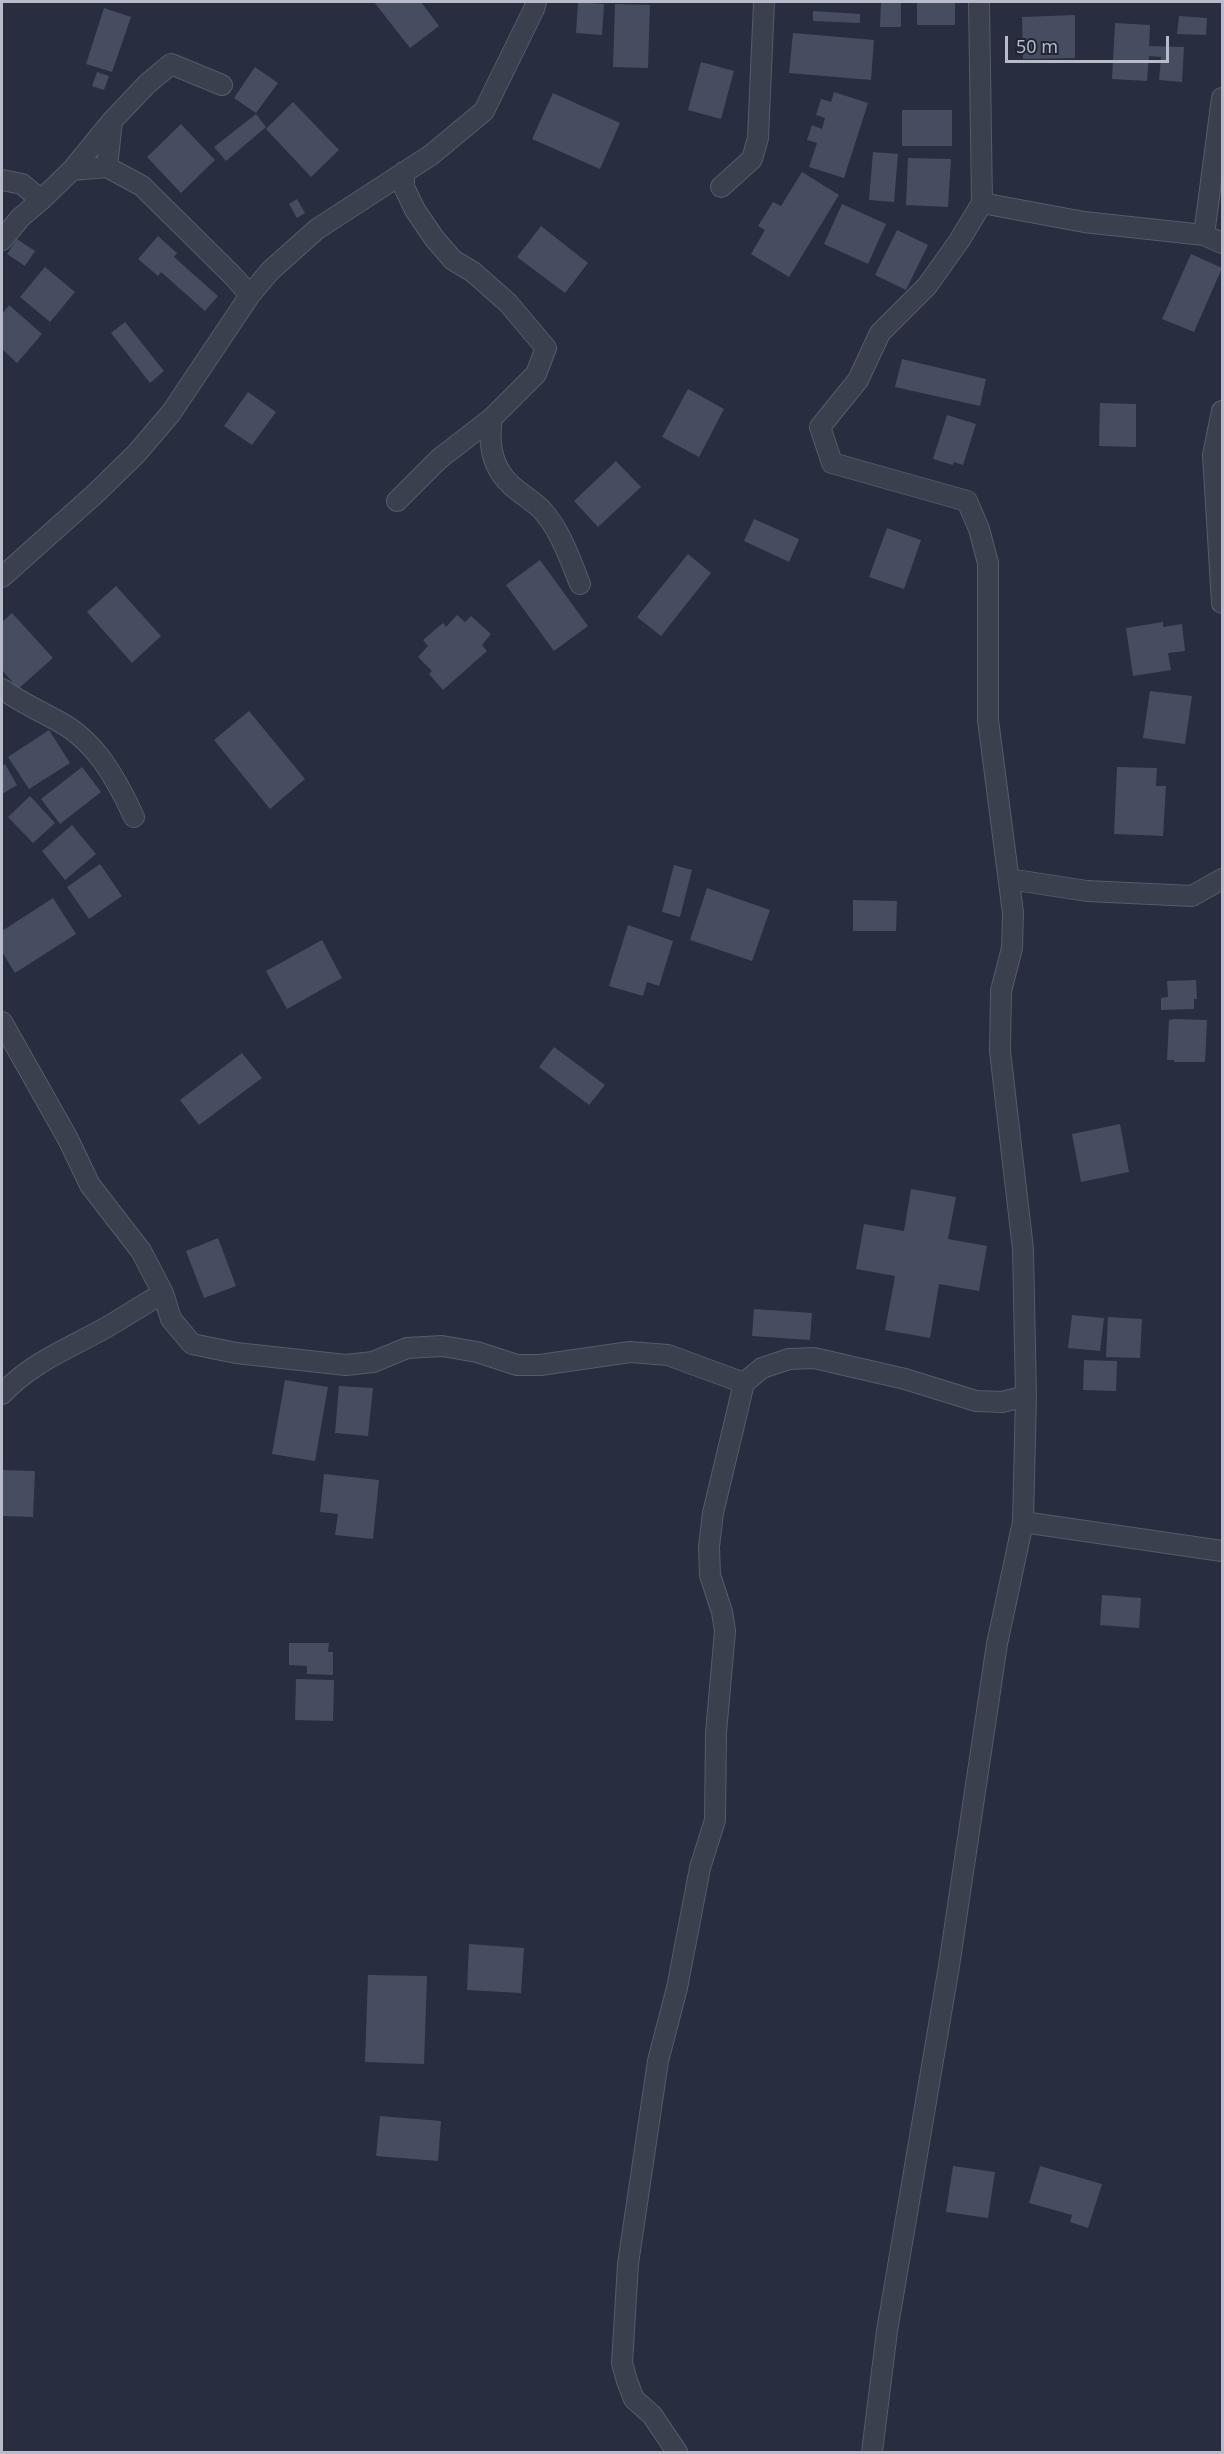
<!DOCTYPE html>
<style>
body{margin:0}
#map{position:relative;width:1224px;height:2454px;overflow:hidden;background:#282d3f;font-family:"Noto Sans",sans-serif}
canvas{display:block}
.frame{position:absolute;inset:0;border:3px solid #b8bcca;pointer-events:none}
.scale{position:absolute;left:1005px;top:36px;width:164px;height:27px;box-sizing:border-box;border:3px solid #b8bcca;border-top:0;padding-left:8px;font-size:18px;line-height:21px;white-space:nowrap;color:#b8bcca;-webkit-text-stroke:4px #202534;paint-order:stroke}
</style>
<div id="map">
<canvas width="1224" height="2454"></canvas>
<div class="frame"></div>
<div class="scale">50 m</div>
</div>
<script>
const context = document.querySelector('canvas').getContext('2d');
context.lineJoin = 'round';
function fill(path, color) { context.fillStyle = color; context.fill(path, 'evenodd'); }
function strokePath(path, color, width, dash) { context.strokeStyle = color; context.lineWidth = width; context.lineCap = dash ? 'butt' : 'round'; context.setLineDash(dash || []); context.stroke(path); }
const building = new Path2D(`
 M374,2H421L439,26L410,48Z
 M578,2L604,4L602,35L576,33Z
 M881,2H901V27H880Z
 M917,2H955V25H917Z
 M615,4L650,5L648,68L613,67Z
 M104,8L131,17L112,72L86,64Z
 M813,11L860,14V23L813,21Z
 M1075,15V58L1023,59L1022,17Z
 M1179,16L1207,18L1206,35L1177,34Z
 M1115,23L1150,25L1149,46L1184,47L1182,82L1159,80L1161,57L1149,56L1147,81L1112,79Z
 M793,33L874,40L871,80L789,73Z
 M701,62L734,71L721,119L688,110Z
 M255,67L278,83L256,113L234,98Z
 M97,72L109,76L104,90L92,86Z
 M834,92L868,103L844,178L809,167L817,143L807,140L812,125L822,129L825,118L816,115L821,99L831,102Z
 M553,93L620,123L600,169L532,139Z
 M293,102L339,150L311,177L266,129Z
 M902,110H952V146H902Z
 M256,114L266,127L226,161L214,147Z
 M181,124L215,160L181,193L147,157Z
 M873,152L898,154L894,202L869,200Z
 M908,158L951,159L948,207L906,205Z
 M802,172L839,195L789,277L751,254L765,230L758,226L773,202L781,206Z
 M297,199L305,213L297,218L289,204Z
 M842,204L886,224L868,264L824,244Z
 M541,226L588,263L565,293L517,257Z
 M897,230L928,245L906,290L875,275Z
 M158,236L177,253L174,257L218,296L205,311L161,272L158,276L138,259Z
 M17,239L35,251L25,266L7,254Z
 M1191,254L1222,268L1194,332L1162,319Z
 M45,267L75,292L50,322L20,297Z
 M9,305L42,334L17,363L2,349V314Z
 M125,322L164,371L150,383L111,333Z
 M902,359L986,379L980,406L895,387Z
 M688,389L724,409L699,457L662,437Z
 M248,392L276,412L252,445L224,426Z
 M1100,403L1136,404V447L1099,446Z
 M947,415L976,424L963,465L954,462L953,465L933,459Z
 M616,461L641,487L598,527L574,501Z
 M754,519L799,539L789,562L744,541Z
 M887,528L921,540L904,589L869,577Z
 M688,554L711,573L661,636L637,617Z
 M540,560L588,626L554,651L506,585Z
 M116,586L161,636L132,663L87,612Z
 M12,613L53,658L18,689L2,670V622Z
 M457,615L465,622L471,616L491,634L482,645L487,651L443,690L429,674L432,671L418,657L428,646L423,640L443,623L446,627Z
 M1163,622V627L1182,624L1185,651L1168,653L1171,670L1133,676L1126,628Z
 M1150,691L1192,696L1185,744L1143,738Z
 M249,711L305,779L270,809L214,740Z
 M49,730L70,763L29,789L8,757Z
 M5,764L17,785L2,794V766Z
 M82,767L101,792L60,824L41,799Z
 M1117,767L1157,768L1156,786H1166L1163,836L1114,834Z
 M30,796L55,823L33,843L8,817Z
 M72,825L96,854L65,880L42,851Z
 M100,864L122,896L89,919L67,887Z
 M674,865L692,870L680,917L662,912Z
 M707,888L770,910L752,961L690,940Z
 M53,898L76,934L15,973L2,952V931Z
 M853,900L897,901L896,931H853Z
 M628,925L673,941L659,986L647,982L643,996L609,986Z
 M322,940L342,978L287,1009L266,971Z
 M1196,980L1197,999H1194V1009L1161,1010V998L1168,997L1167,981Z
 M1175,1019L1207,1020L1205,1062H1174V1060H1167L1169,1020Z
 M554,1047L605,1085L589,1105L539,1067Z
 M242,1053L262,1078L199,1125L180,1100Z
 M1120,1124L1129,1172L1081,1182L1072,1134Z
 M911,1189L956,1197L948,1239L987,1246L979,1291L939,1284L930,1338L885,1330L895,1276L856,1269L864,1224L904,1231Z
 M218,1238L236,1286L204,1298L186,1251Z
 M754,1309L812,1313L810,1340L752,1336Z
 M1072,1315L1104,1318L1100,1351L1068,1348Z
 M1108,1317L1142,1319L1140,1358L1106,1357Z
 M1084,1360L1117,1361L1116,1391L1083,1390Z
 M285,1380L328,1387L315,1461L272,1454Z
 M339,1386L373,1388L368,1436L335,1433Z
 M2,1470L35,1471L33,1517L2,1516Z
 M324,1474L379,1480L373,1539L335,1535L338,1514L320,1512Z
 M1102,1595L1141,1598L1139,1628L1100,1625Z
 M289,1643H329L328,1652H333V1675L307,1674V1666L289,1665Z
 M296,1679L334,1680L333,1721L295,1720Z
 M469,1944L524,1948L521,1993L467,1990Z
 M368,1975L427,1976L424,2064L365,2062Z
 M380,2116L441,2121L438,2161L376,2156Z
 M953,2166L995,2172L988,2218L946,2212Z
 M1040,2166L1102,2184L1088,2228L1070,2222L1072,2215L1029,2203Z`);
const street = new Path2D(`
 M107,167L112,121L147,84L171,64L222,85
 M72,170L112,121
 M2,180L22,184L41,200L20,218L2,240
 M721,187L752,159L758,138L764,2
 M41,200L72,170L107,167L142,186L232,275L250,295
 M982,203L1084,222L1204,235L1222,243
 M1204,235L1222,98
 M1222,411L1213,455L1222,603
 M492,418C488,443 492,468 512,486C521,494 533,501 541,509C560,529 570,559 580,584
 M397,501L439,459L492,418L536,374L546,348L508,303L473,272L453,260L434,238L415,210L404,187V172
 M2,577L96,493L136,454L171,413L250,295L270,271L317,229L431,155L484,111L534,9L536,2
 M2,689C20,702 38,710 58,721C96,741 117,780 134,817
 M1009,879L1087,891L1192,896L1222,879
 M2,1022L68,1139L90,1185L141,1251L163,1293L171,1319L192,1344L236,1353L346,1365L373,1362L407,1348L442,1346L477,1352L517,1365H540L630,1352L668,1355L744,1383
 M2,1394C32,1362 70,1348 107,1327C126,1316 144,1304 163,1293
 M1023,1522L1222,1551
 M677,2452L652,2415L634,2399L627,2381L622,2363L628,2264L658,2061L677,1988L700,1868L715,1820L716,1733L725,1631L722,1612L710,1575L709,1547L713,1513L744,1383L762,1368L789,1359L814,1358L905,1379L976,1401L1002,1402L1026,1396
 M872,2452L887,2331L949,1966L997,1644L1023,1522L1026,1396L1023,1249L1000,1051L1001,991L1012,948L1013,913L988,720V563L979,529L967,501L832,463L820,427L858,380L880,333L927,286L959,241L982,203L979,2`);
fill(building, '#474d61');
strokePath(street, '#565b6a', 22);
strokePath(street, '#3b404f', 20);
</script>
